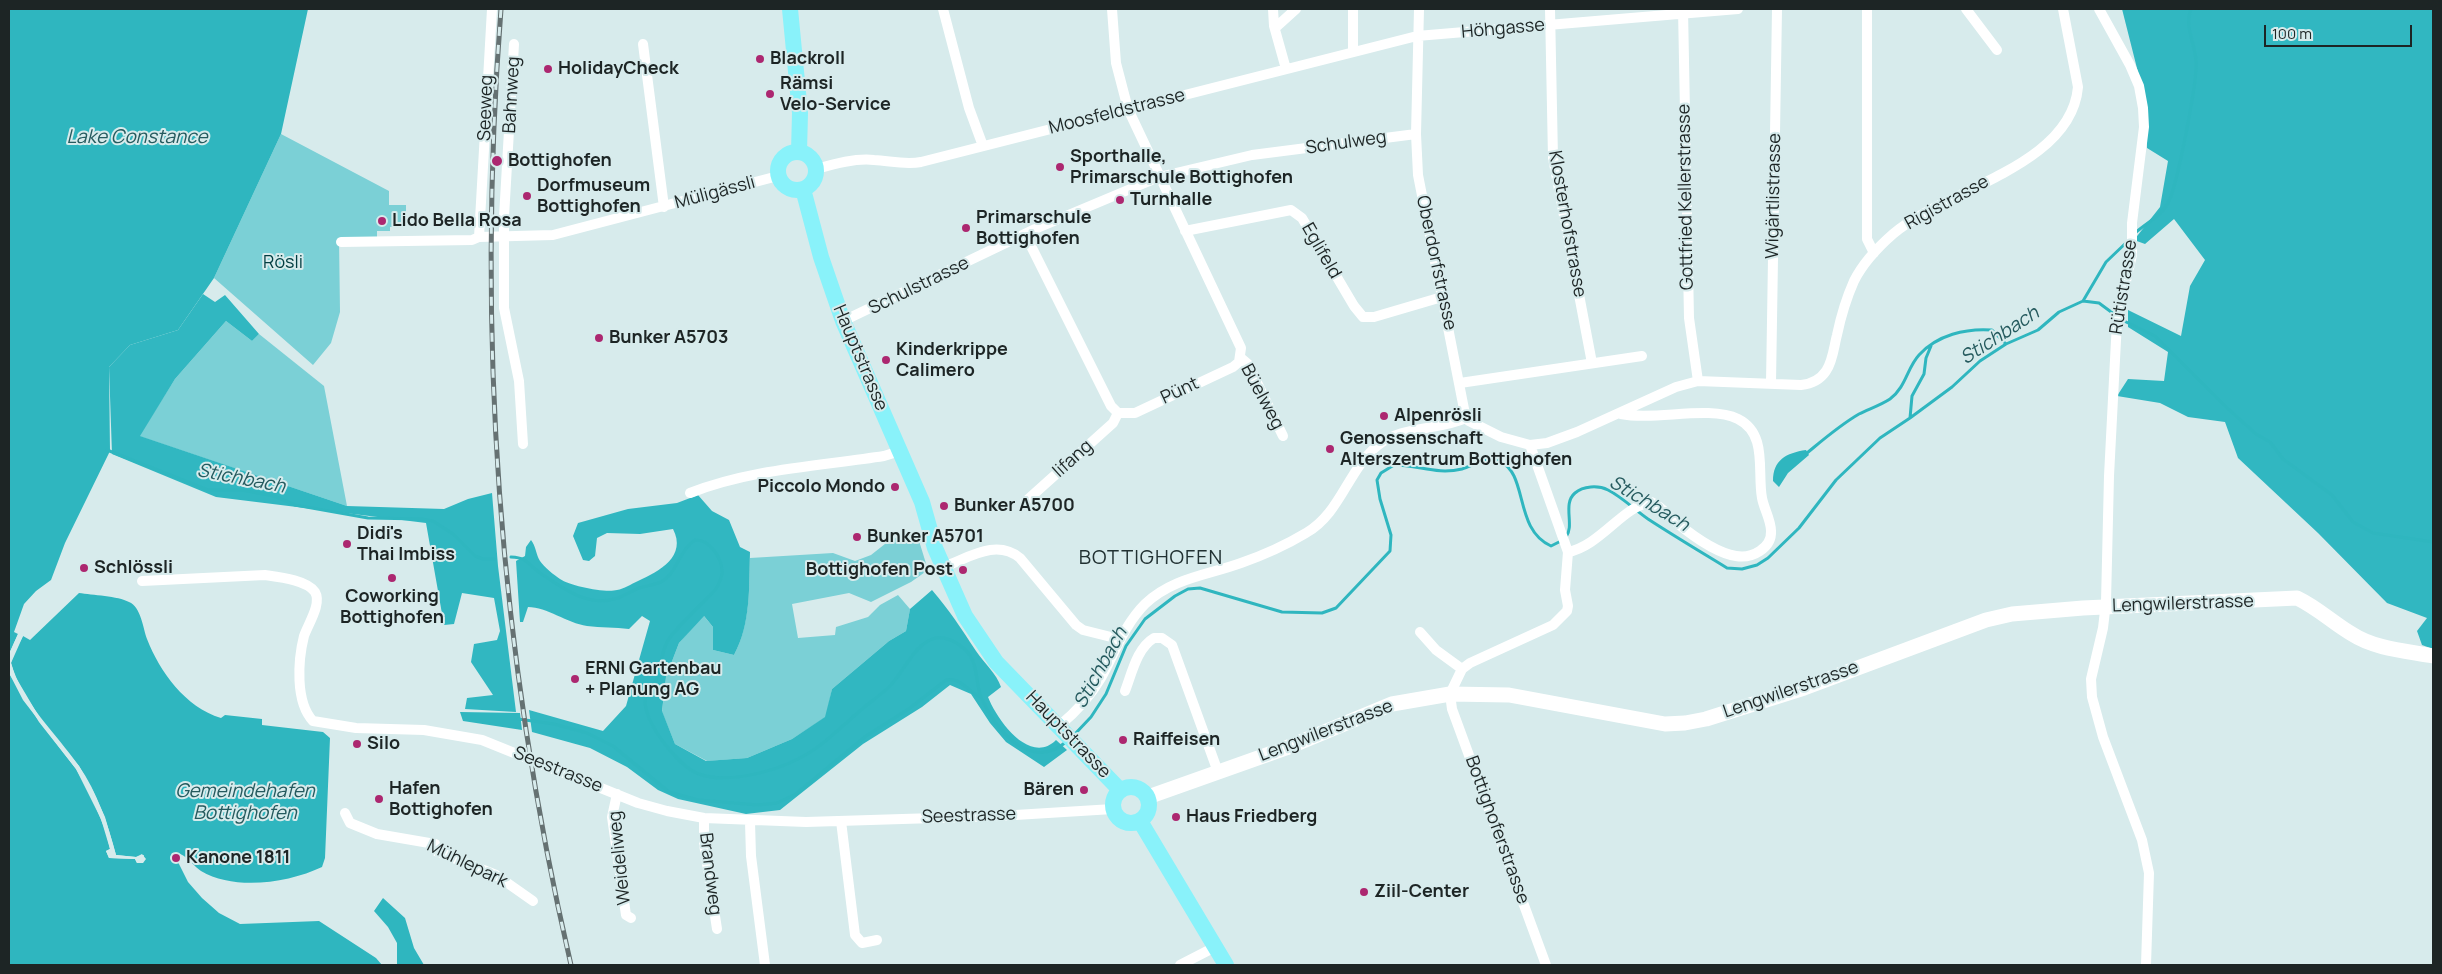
<!DOCTYPE html>
<meta charset="utf-8">
<style>
body{margin:0}
#map{position:relative;width:2442px;height:974px;overflow:hidden;background:#d7ebec;font-family:Manrope,sans-serif}
canvas{display:block}
.frame{position:absolute;inset:0;border:10px solid #1d2525;pointer-events:none}
.scale{position:absolute;left:2264px;top:25px;width:148px;height:22px;box-sizing:border-box;border:2px solid #1d2525;border-top:0;padding-left:6px;font-size:15px;line-height:18px;white-space:nowrap;color:#1d2525;-webkit-text-stroke:4px #d7ebec;paint-order:stroke}
</style>
<div id="map">
<canvas width="2442" height="974"></canvas>
<div class="frame"></div>
<div class="scale">100 m</div>
</div>
<script>
const context = document.querySelector('canvas').getContext('2d');
context.lineJoin = 'round';
function fill(path, color) { context.fillStyle = color; context.fill(path, 'evenodd'); }
function strokePath(path, color, width, dash) { context.strokeStyle = color; context.lineWidth = width; context.lineCap = dash ? 'butt' : 'round'; context.setLineDash(dash || []); context.stroke(path); }
function drawText(font, color, halo, rows, align = 'center') {
  context.font = font + ' Manrope,sans-serif'; context.lineWidth = 4; context.setLineDash([]); context.textBaseline = 'middle'; context.strokeStyle = halo; context.fillStyle = color; for (const [text, x, y, turn = 0] of rows) {
    context.save(); context.translate(x, y); context.rotate((+turn || 0) * Math.PI / 180); context.textAlign = isNaN(turn) ? turn : align; if (halo) context.strokeText(text, 0, 0); context.fillText(text, 0, 0); context.restore();
  }
}
const green = new Path2D(`
 M281,134L389,191V205H406V227H390V231H377V238H339L340,312L331,343L313,365L214,278Z
 M226,321L252,341L259,334L324,386L347,506L139,436L175,379Z
 M916,531L928,570L911,582L871,602L849,593L792,604L798,638L835,635L836,627L868,617L880,605L898,595L910,609L906,631L889,641L832,689L826,717L792,739L747,758L707,761L675,744L662,712L666,677L679,643L703,615L713,627V650L734,655C750,625 749,591 750,558L833,553L855,561L871,555L890,540Z`);
const forest = new Path2D(`
 M2122,9H2433V649L2422,645L2417,631L2427,618L2387,603L2318,533L2238,458L2225,422L2188,417L2160,403L2117,396L2128,379L2164,381L2168,352L2128,327V310L2181,336L2190,286L2205,260L2174,219L2145,244L2134,240L2160,207L2168,161L2147,148L2144,96Z
 M203,294L215,302L225,295L259,334L252,341L226,321L175,379L140,436L347,506L444,509L468,499L492,493L498,566L516,712L465,709L467,698L493,695L471,662L474,644L497,640L500,631L494,598L462,593L454,624L444,625L426,523L216,497L112,454L109,367L130,345L178,330Z
 M698,495L712,511L729,520L740,547L750,552C749,587 751,624 734,655L713,650V627L704,616L679,643L666,677L662,711L675,744L706,761L747,758L792,739L825,717L832,689L889,641L906,631L910,609L932,590C950,611 961,628 976,651C985,664 996,673 1001,687L988,697C997,720 1030,766 1056,740L1067,750L1044,767L1006,742L990,723L971,694L950,685L922,707L863,744L780,810L746,814L678,799L658,790L627,767L590,748L532,732L529,710L603,731L626,706L650,621L642,616L629,629C615,627 601,628 587,626C567,623 547,607 528,607L523,622H520L516,561L525,556L526,547L531,540C536,546 536,555 540,561C544,567 554,575 560,579C570,586 605,593 617,590C624,589 631,584 638,581C660,571 687,556 673,529L640,534L607,533L597,538L595,556L589,561L583,560L573,536L578,523L628,509L677,503Z`);
const water = new Path2D(`
 M9,9H308L281,134L214,278L178,330L130,345L109,367L110,451L65,543L51,580L36,591L24,604L14,632L18,634L9,654Z
 M1806,450L1809,455L1788,473L1779,487L1773,481C1773,460 1786,453 1806,450Z
 M79,593C92,595 118,596 129,602C141,607 143,628 147,639C160,672 185,707 221,718L225,715L262,719V725L323,732L330,738L325,858L322,867C288,883 235,891 201,871C192,865 184,851 172,853L170,858L173,862H178L188,882L202,898L219,913L240,924L319,921L376,958L382,965H9V673L39,722L76,769L101,819L110,849L106,851L109,858L135,859L137,863H143L144,855L136,857L116,855C108,824 97,792 79,766C55,732 23,704 11,663L23,636L30,640Z
 M460,712L520,713L522,730L463,721Z
 M383,898L405,918L414,948L424,965H397V943L388,927L374,911Z`);
const pier = new Path2D(`
 M18,634L20,635L19,639L21,635L23,636L12,657L11,663L15,676L41,720L79,766L93,791L105,817L116,855L136,857L142,854L146,859L143,863H137L135,859L109,858L106,851L110,849L106,832L90,793L76,769L23,700L9,673V654Z`);
const stream = new Path2D(`
 M2135,233C2146,223 2161,216 2168,203C2177,187 2198,79 2196,61C2195,42 2184,28 2191,9
 M2083,301L2099,303L2122,320L2155,336L2226,407L2256,434L2270,442L2283,459L2332,495L2353,522L2373,533L2433,542
 M1910,418L1912,396L1924,374L1926,358L1931,346
 M107,450L208,490H242L274,496L295,505L368,518L422,519L433,521L453,534L475,556L483,559H494
 M1807,453C1824,439 1840,425 1859,414C1869,409 1881,405 1890,399C1906,387 1907,368 1919,355C1937,335 1966,328 1992,330L2006,344
 M1566,537C1575,525 1562,504 1575,493C1583,486 1598,485 1608,490C1622,497 1635,510 1648,519C1674,536 1701,552 1727,568L1742,569L1757,565L1768,558L1799,528L1836,480L1880,438L1910,418L1952,387L1980,361L2006,344L2038,330L2059,312L2083,301L2106,262L2129,240
 M511,557C529,558 527,564 540,573C564,589 588,608 618,598C625,595 632,591 639,588C646,586 654,585 661,582C677,574 679,550 695,540C709,539 721,557 722,570C723,577 719,583 716,589C705,601 674,629 667,642C660,656 661,672 654,685C653,689 649,690 647,694C640,706 654,729 661,739C670,751 685,769 699,774C726,784 773,772 798,759C821,748 841,727 861,710C870,702 881,695 890,686C904,672 915,642 936,638C949,636 964,646 971,657C978,669 976,685 981,697C995,730 1030,772 1066,742
 M518,719L554,724L587,733L613,746L669,792L698,800L758,805L777,803L796,794L866,736L910,708L946,680C960,676 969,693 981,697
 M1074,735L1091,717L1106,694L1126,646L1145,619L1175,596L1188,589L1200,588L1282,612L1322,613L1336,608L1390,551L1391,535L1380,499L1377,480L1381,473L1394,465C1419,465 1436,475 1462,469C1473,466 1488,456 1499,461C1529,473 1513,529 1551,546L1561,541`);
const street = new Path2D(`
 M943,9L969,108L983,146
 M1273,9L1274,26L1286,69
 M1419,9L1416,134L1418,175L1465,414L1469,421L1501,437L1530,445L1547,443L1577,432L1676,387L1698,381L1801,385C1811,384 1820,380 1826,371C1833,361 1834,346 1837,335C1841,316 1846,299 1854,281C1863,263 1877,248 1893,234C1945,189 2071,167 2078,87L2063,9
 M1550,9L1553,158L1592,363
 M1683,9L1689,318L1698,381
 M1867,9V239L1874,253
 M1966,9L1997,50
 M2099,9L2130,65L2139,86L2143,108L2144,127L2132,223V255L2117,321L2109,476L2106,602L2103,628L2091,679L2092,697L2103,737L2142,840L2149,873L2146,965
 M1275,28L1296,9
 M514,44L504,217V308L519,381L523,444
 M643,44L664,207
 M1353,52V9
 M816,169C834,164 855,158 874,160C891,161 905,165 921,162L1417,36L1738,9
 M1185,231L1291,210L1302,218L1354,306L1363,317H1374L1442,297
 M1025,234L1111,406L1118,413H1135L1233,367L1239,362L1241,348L1128,109L1116,63L1112,9
 M479,237L492,9
 M341,242L472,240L479,237L553,235L778,176
 M843,321L1035,229L1159,177L1252,155L1416,134
 M1241,358L1248,364L1283,436
 M1460,383L1642,356
 M1771,383L1777,9
 M1530,445L1568,552L1565,590L1568,606L1567,611L1553,625L1470,663L1462,669L1450,694L1452,709L1546,965
 M690,493C751,469 819,466 884,456L900,451
 M1025,502L1113,423L1118,413
 M1568,552C1600,546 1623,506 1651,502C1661,506 1669,516 1677,523C1693,536 1716,553 1736,556C1752,559 1772,548 1771,531C1771,520 1764,509 1762,498C1757,471 1768,434 1738,419C1709,405 1655,421 1621,414
 M951,564C973,555 998,540 1020,558L1076,625L1083,630L1119,639
 M142,581L265,575C279,577 307,580 315,592C322,604 308,624 304,636C298,660 295,702 313,721L356,728L424,730L482,740L638,803L667,811L704,818L806,822L999,816L1113,809
 M1420,632L1436,650L1462,669
 M1125,691C1132,673 1137,648 1154,638H1162L1172,645L1218,772
 M1059,726C1076,712 1090,697 1101,678C1115,653 1124,625 1145,604C1172,578 1208,575 1241,563C1264,555 1286,545 1306,533C1340,514 1348,470 1377,446C1402,425 1438,431 1466,418
 M617,794L612,817L626,915L631,918
 M345,813L350,823L377,834L435,844L436,851L496,875L533,901
 M704,818V844L717,929
 M841,821L855,935L862,943L877,940
 M750,822L751,856L765,965
 M1180,965L1215,947`);
const secondary = new Path2D(`
 M1148,797L1286,748L1392,704L1450,694L1509,695L1665,724L1685,723L1706,719L1804,688L1986,620L2012,614L2083,608L2297,598C2318,608 2333,623 2352,634C2375,649 2407,651 2433,656`);
const primary = new Path2D(`
 M790,9L800,113L799,152
 M778 171a19 19 0 1 1 38 0a19 19 0 1 1-38 0Z
 M803,189L821,257L843,321L922,502L935,548L965,616L996,662L1120,790
 M1113 805a18 18 0 1 1 36 0a18 18 0 1 1-36 0Z
 M1140,821L1226,965`);
const rail = new Path2D(`
 M501,9C476,332 498,650 571,965`);
const markers = [
 [760,59,5,"#ac2770"],
 [548,69,5,"#ac2770"],
 [770,94,5,"#ac2770"],
 [497,161,6,"#ac2770"],
 [1060,167,5,"#ac2770"],
 [527,196,5,"#ac2770"],
 [1120,200,5,"#ac2770"],
 [382,221,5,"#ac2770"],
 [966,228,5,"#ac2770"],
 [599,338,5,"#ac2770"],
 [886,360,5,"#ac2770"],
 [1384,416,5,"#ac2770"],
 [1330,449,5,"#ac2770"],
 [895,487,5,"#ac2770"],
 [944,506,5,"#ac2770"],
 [857,537,5,"#ac2770"],
 [347,544,5,"#ac2770"],
 [84,568,5,"#ac2770"],
 [963,570,5,"#ac2770"],
 [392,578,5,"#ac2770"],
 [575,679,5,"#ac2770"],
 [1123,740,5,"#ac2770"],
 [357,744,5,"#ac2770"],
 [1084,790,5,"#ac2770"],
 [379,799,5,"#ac2770"],
 [1176,817,5,"#ac2770"],
 [176,858,5,"#ac2770"],
 [1364,892,5,"#ac2770"]
];
const streetNames = [
 ["Höhgasse",1503,29,-5],
 ["Bahnweg",512,95,-87],
 ["Seeweg",486,108,-88],
 ["Moosfeldstrasse",1117,112,-14],
 ["Schulweg",1346,143,-8],
 ["Müligässli",715,193,-15],
 ["Wigärtlistrasse",1774,196,-89],
 ["Gottfried Kellerstrasse",1686,197,-91],
 ["Rigistrasse",1947,203,-29],
 ["Klosterhofstrasse",1567,224,80],
 ["Eglifeld",1321,251,60],
 ["Oberdorfstrasse",1436,263,78],
 ["Schulstrasse",919,286,-26],
 ["Rütistrasse",2124,287,-81],
 ["Hauptstrasse",860,358,67],
 ["Pünt",1180,391,-25],
 ["Büelweg",1262,397,62],
 ["Iifang",1073,459,-42],
 ["Lengwilerstrasse",2183,604,-2],
 ["Lengwilerstrasse",1791,690,-19],
 ["Lengwilerstrasse",1326,731,-21],
 ["Hauptstrasse",1068,735,46],
 ["Seestrasse",558,770,22],
 ["Seestrasse",969,816,-2],
 ["Bottighoferstrasse",1497,830,70],
 ["Weideliweg",620,858,-96],
 ["Mühlepark",467,864,26],
 ["Brandweg",710,874,83]
];
const poiNames = [
 ["Blackroll",770,59],
 ["HolidayCheck",558,69],
 ["Rämsi",780,84],
 ["Velo-Service",780,105],
 ["Sporthalle,",1070,157],
 ["Primarschule Bottighofen",1070,178],
 ["Bottighofen",508,161],
 ["Dorfmuseum",537,186],
 ["Bottighofen",537,207],
 ["Turnhalle",1130,200],
 ["Primarschule",976,218],
 ["Bottighofen",976,239],
 ["Lido Bella Rosa",392,221],
 ["Bunker A5703",609,338],
 ["Kinderkrippe",896,350],
 ["Calimero",896,371],
 ["Alpenrösli",1394,416],
 ["Genossenschaft",1340,439],
 ["Alterszentrum Bottighofen",1340,460],
 ["Piccolo Mondo",885,487,"right"],
 ["Bunker A5700",954,506],
 ["Didi's",357,534],
 ["Thai Imbiss",357,555],
 ["Bunker A5701",867,537],
 ["Schlössli",94,568],
 ["Bottighofen Post",953,570,"right"],
 ["Coworking",392,597,"center"],
 ["Bottighofen",392,618,"center"],
 ["ERNI Gartenbau",585,669],
 ["+ Planung AG",585,690],
 ["Raiffeisen",1133,740],
 ["Silo",367,744],
 ["Hafen",389,789],
 ["Bottighofen",389,810],
 ["Bären",1074,790,"right"],
 ["Haus Friedberg",1186,817],
 ["Kanone 1811",186,858],
 ["Ziil-Center",1374,892]
];
const parkNames = [
 ["Rösli",283,263]
];
const waterNames = [
 ["Lake Constance",137,138],
 ["Stichbach",2000,336,-33],
 ["Stichbach",241,479,11],
 ["Stichbach",1649,504,31],
 ["Stichbach",1101,668,-61],
 ["Gemeindehafen",245,792],
 ["Bottighofen",245,814]
];
const quarterNames = [
 ["BOTTIGHOFEN",1151,558]
];
fill(green, '#7bd0d6');
fill(forest, '#31b7c1');
fill(water, '#2fb6bf');
fill(pier, '#d7ebec');
strokePath(stream, '#2fb6bf', 3);
strokePath(street, '#fff', 10);
strokePath(secondary, '#fff', 15);
strokePath(primary, '#89f2fa', 16);
strokePath(rail, '#657172', 5);
strokePath(rail, '#d7ebec', 3, [9]);
for (const [x, y, r, color] of markers) { const dot = new Path2D(); dot.arc(x, y, r, 0, 2 * Math.PI); context.fillStyle = color; context.fill(dot); strokePath(dot, '#d7ebec', 2); }
drawText('18px', '#1d2525', '#d7ebec', streetNames);
drawText('bold 18px', '#1d2525', '#d7ebec', poiNames, 'left');
drawText('18px', '#003d41', '#d7ebec', parkNames);
drawText('italic 19px', '#255a5e', '#d7ebec', waterNames);
context.letterSpacing = '1px';
drawText('20px', '#213132', '#d7ebec', quarterNames);
context.letterSpacing = '0px';
</script>
